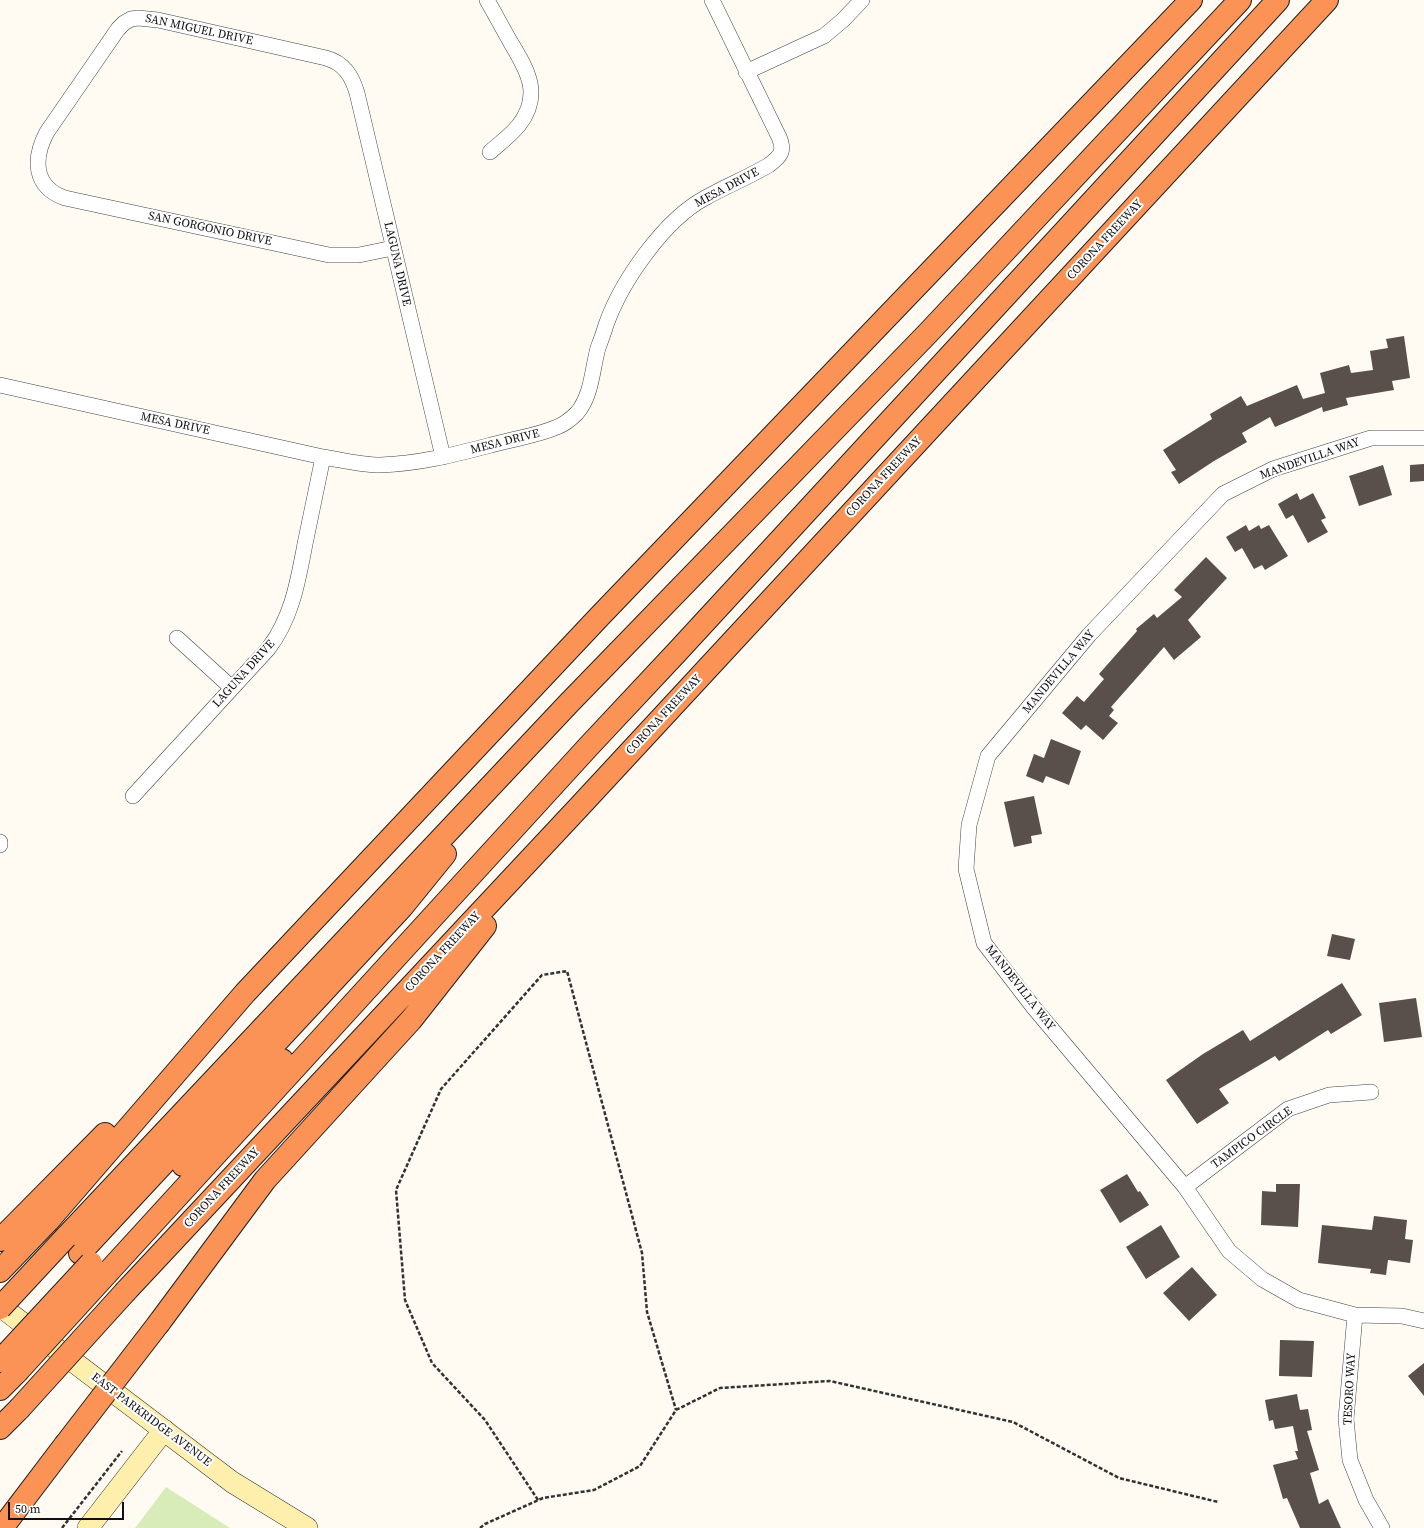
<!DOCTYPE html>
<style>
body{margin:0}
#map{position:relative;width:1424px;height:1528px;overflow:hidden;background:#fffbf2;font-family:"Source Serif 4",serif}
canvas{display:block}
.scale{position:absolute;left:8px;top:1502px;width:116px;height:18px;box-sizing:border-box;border:2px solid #101010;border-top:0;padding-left:5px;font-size:12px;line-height:14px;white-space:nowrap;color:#101010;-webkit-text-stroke:3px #fff;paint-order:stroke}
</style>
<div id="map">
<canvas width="1424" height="1528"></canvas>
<div class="scale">50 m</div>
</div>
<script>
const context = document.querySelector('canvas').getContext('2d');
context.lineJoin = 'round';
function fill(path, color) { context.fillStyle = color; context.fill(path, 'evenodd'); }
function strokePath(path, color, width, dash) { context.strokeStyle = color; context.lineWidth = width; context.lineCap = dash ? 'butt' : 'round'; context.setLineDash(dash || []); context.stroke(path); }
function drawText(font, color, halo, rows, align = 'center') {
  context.font = font + ' "Source Serif 4",serif'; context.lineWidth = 4; context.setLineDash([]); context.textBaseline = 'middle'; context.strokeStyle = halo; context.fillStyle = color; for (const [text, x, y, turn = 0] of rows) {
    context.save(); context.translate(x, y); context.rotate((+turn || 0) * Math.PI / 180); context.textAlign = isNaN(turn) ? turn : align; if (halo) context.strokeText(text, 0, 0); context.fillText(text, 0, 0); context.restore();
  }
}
const green = new Path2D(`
 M166,1487L230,1528H135Z`);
const building = new Path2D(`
 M1404,336L1410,378L1392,381L1394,390L1346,398L1348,405L1323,412L1322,407L1275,427L1270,417L1242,433L1247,442L1214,461L1179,484L1171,472L1176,470L1163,450L1212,419L1210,414L1241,396L1247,406L1297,385L1303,399L1325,393L1320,373L1349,365L1351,373L1373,370L1370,351L1388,348L1386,339Z
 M1424,464V481L1410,482V465Z
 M1383,465L1392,495L1359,506L1349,476Z
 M1297,493L1300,500L1313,493L1326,518L1321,520L1328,532L1308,543L1293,515L1286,519L1278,504Z
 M1246,525L1249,531L1259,525L1261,529L1269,525L1288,556L1265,570L1262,565L1254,569L1242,548L1235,552L1226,537Z
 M1206,557L1227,578L1188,620L1201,637L1174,660L1164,647L1111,707L1114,710L1109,716L1118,723L1103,740L1086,725L1081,730L1062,713L1077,696L1084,702L1104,679L1099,674L1137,631L1136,629L1154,614L1157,618L1182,597L1174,590Z
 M1051,739L1081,751L1069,785L1046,776L1043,783L1026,776L1034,754L1044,758Z
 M1034,796L1042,834L1031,836L1032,843L1014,847L1004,802Z
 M1332,934L1355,939L1350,960L1327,956Z
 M1342,983L1362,1015L1331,1034L1328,1030L1279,1061L1275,1056L1219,1089L1229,1103L1197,1124L1166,1080L1203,1054L1243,1030L1250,1041Z
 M1416,998L1422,1037L1384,1042L1379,1003Z
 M1127,1174L1138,1192L1140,1191L1149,1205L1120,1223L1100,1190Z
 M1276,1184H1300L1298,1227L1261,1225L1262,1191L1276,1192Z
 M1374,1216L1407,1220L1405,1239L1413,1240L1410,1263L1388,1260L1386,1275L1370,1273L1371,1269L1318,1263L1322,1225L1372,1230Z
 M1161,1225L1180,1257L1146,1279L1126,1247Z
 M1192,1267L1217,1295L1189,1321L1163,1293Z
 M1280,1340L1314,1341L1312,1377L1279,1376Z
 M1424,1363V1396L1408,1376Z
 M1297,1394L1300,1410L1308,1409L1312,1430L1307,1431L1319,1470L1310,1473L1319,1504L1328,1499L1341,1528H1300L1287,1498L1283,1499L1273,1465L1298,1459L1295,1451H1298L1293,1426L1275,1429L1273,1420L1269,1421L1265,1400Z`);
const path = new Path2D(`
 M538,1500L485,1420L432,1363L405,1300L396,1190L441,1089L542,975L567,971L642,1253L647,1312L676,1410
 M62,1528L122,1451
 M480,1528L485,1524L543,1498L594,1490L640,1466L676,1410L720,1388L830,1381L1013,1422L1119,1478L1218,1502`);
const street = new Path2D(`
 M487,0C495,14 503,29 511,43C528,71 542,95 519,125C511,135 499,144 490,152
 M746,72L824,36L843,20L862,0
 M393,248L359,255H329L65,198C33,187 33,158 47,132L118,29L124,23L131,19L138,18L158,20L326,58C344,63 352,76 357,93L443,457
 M0,385L323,457C342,460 361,465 380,465C421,464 460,453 499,443C518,438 539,435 557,427C565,424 571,419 577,413C592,395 592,370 598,348C601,340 604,332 606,325C621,282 664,220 705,198C726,186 749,177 769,165C781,156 785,151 779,137L712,0
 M1424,438H1371L1273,469L1223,494L1089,635L988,756L969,825L966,869L984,943L1034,1008L1185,1187L1229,1251L1262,1279L1299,1300L1355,1315L1402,1316L1424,1321
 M177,638L232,688
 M133,796L268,649C292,618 298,581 305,544C311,515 317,486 323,457
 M0,842V845
 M1185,1187L1288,1109L1329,1095L1371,1092
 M1355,1315L1346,1419L1350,1460L1366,1500L1382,1528`);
const secondary = new Path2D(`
 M0,1306L232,1482L307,1528
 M88,1528L164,1430`);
const highway = new Path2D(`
 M183,1165L282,1060
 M66,1237L569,703L929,332L1240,0
 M0,1240L105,1134
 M80,1253L402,907L445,854
 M110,1270L588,747L677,652L1278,0
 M0,1271L48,1221L245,993L599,617L1191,0
 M126,1291L580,806L1327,0
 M159,1323L265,1180L411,1020L485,926
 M0,1389L17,1372
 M0,1428L19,1409
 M2,1528L65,1445`);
const highwayBridge = new Path2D(`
 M0,1308L66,1237
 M0,1361L91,1263
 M17,1372L110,1270
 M19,1409L126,1291
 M65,1445L159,1323`);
const streetNames = [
 ["SAN MIGUEL DRIVE",199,30,12],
 ["MESA DRIVE",727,188,-28],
 ["SAN GORGONIO DRIVE",210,229,12],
 ["CORONA FREEWAY",1105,240,-47],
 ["LAGUNA DRIVE",397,264,77],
 ["MESA DRIVE",175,424,12],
 ["MESA DRIVE",505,442,-14],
 ["MANDEVILLA WAY",1310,459,-19],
 ["CORONA FREEWAY",884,477,-47],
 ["MANDEVILLA WAY",1059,672,-50],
 ["LAGUNA DRIVE",244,674,-48],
 ["CORONA FREEWAY",664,715,-47],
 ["CORONA FREEWAY",443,952,-47],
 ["MANDEVILLA WAY",1020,988,52],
 ["TAMPICO CIRCLE",1252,1138,-36],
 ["CORONA FREEWAY",222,1188,-47],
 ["TESORO WAY",1350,1389,-87],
 ["EAST PARKRIDGE AVENUE",151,1420,37]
];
fill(green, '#d8ecb9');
fill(building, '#594f4b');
strokePath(street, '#434343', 16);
strokePath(secondary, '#323232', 22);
strokePath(highway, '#212121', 24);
strokePath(path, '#323232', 2.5, [4, 2]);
strokePath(street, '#fff', 15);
strokePath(secondary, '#ffefad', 21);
strokePath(highway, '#fa9355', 22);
strokePath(highwayBridge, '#212121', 24, []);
strokePath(highwayBridge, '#fa9355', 22);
drawText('12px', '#101010', '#fff', streetNames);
</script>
